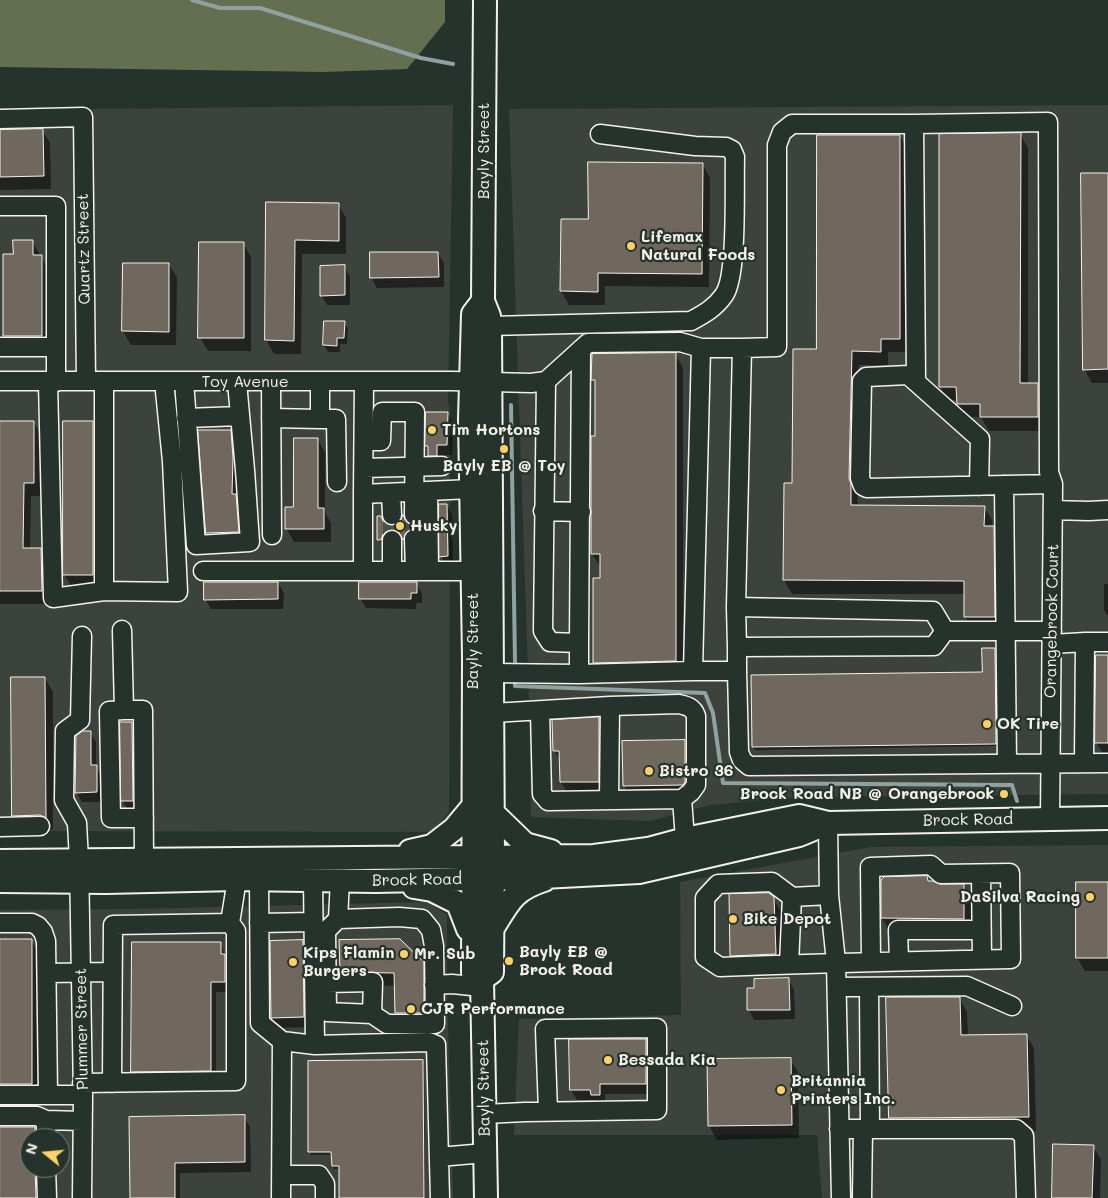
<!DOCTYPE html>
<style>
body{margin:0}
#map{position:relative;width:1108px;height:1198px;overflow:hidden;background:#26332d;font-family:Mali,sans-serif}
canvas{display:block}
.north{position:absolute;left:20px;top:1128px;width:50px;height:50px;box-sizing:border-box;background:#26332d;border:1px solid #787f78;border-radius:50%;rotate:287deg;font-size:14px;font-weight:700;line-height:20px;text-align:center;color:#f4f1e8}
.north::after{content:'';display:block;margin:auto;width:18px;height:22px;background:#ffd166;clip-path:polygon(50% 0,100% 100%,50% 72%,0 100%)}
</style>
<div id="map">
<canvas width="1108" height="1198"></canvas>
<div class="north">N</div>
</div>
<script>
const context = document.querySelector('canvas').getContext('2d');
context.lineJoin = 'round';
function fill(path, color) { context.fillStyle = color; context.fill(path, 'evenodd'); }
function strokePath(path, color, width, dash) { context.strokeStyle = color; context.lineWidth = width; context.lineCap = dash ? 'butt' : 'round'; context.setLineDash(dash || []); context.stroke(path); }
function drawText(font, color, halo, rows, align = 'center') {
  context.font = font + ' Mali,sans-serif'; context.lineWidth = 4.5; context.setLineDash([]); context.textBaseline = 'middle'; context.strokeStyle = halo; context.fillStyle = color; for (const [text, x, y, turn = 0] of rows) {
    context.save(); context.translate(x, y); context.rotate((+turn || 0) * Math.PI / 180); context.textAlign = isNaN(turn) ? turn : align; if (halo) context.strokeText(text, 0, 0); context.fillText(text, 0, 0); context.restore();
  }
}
const built = new Path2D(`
 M453,105L448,401L450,411L449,812L434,832L0,831V110Z
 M1108,105V794L804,797L710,805L650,821L531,817L529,700L509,109Z
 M1108,845V1198H822L817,1135H514L519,1019L681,1015L680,882L871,847Z
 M428,902L447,915V992L453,1198H0V910L134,909ZM30,1138H60V1168H30Z`);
const green = new Path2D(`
 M0,0H445V22L407,69L325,72L0,67Z`);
const shadow = new Path2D(`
 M42,130L50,143L51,189L0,190V131Z
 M1020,134L1028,148V384H1037L1045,398V431H989L981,417H965L957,403V400H948L940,386Z
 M900,136L908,150L907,352H888V365H859L857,492L858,506L984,507L992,520V527L1001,541L1002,630H973L965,616L966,594H792L784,580L794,484L818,351Z
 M703,165L710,178L709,287L605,286V305H569L561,291L562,221H589Z
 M1108,174V383H1092L1084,369Z
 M267,204H338L346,218V254H302L301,354H274L266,340Z
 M32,241L49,270V350H12L5,336L4,256H14Z
 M243,243L251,257V351H208L200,337Z
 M438,253L444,263V287L377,288L371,277Z
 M169,264L177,278L176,345H131L123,331Z
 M344,266L350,277V305H327L321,295Z
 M325,322H344L348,329L347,344H340V352H328L324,345Z
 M675,354L683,368V674L602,676L594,663L601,567L592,554L596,437V385L593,379Z
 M448,413L453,424L452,455H442V465H435L429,455V450L427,445Z
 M0,422H34L41,436V496H31L30,550H40L48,563L49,604H0Z
 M93,423L101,436V588H72L64,574Z
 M230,431L238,444L246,545L215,546L207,533Z
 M318,439L325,453V512L331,523V542H294L286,528L295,509Z
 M447,505L452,515L453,566H447L441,556Z
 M383,523L387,526H417L419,531L409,533L405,540L401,534L393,532L384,537L383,542H380L378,540Z
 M278,583L284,593L283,609H211L205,599Z
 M416,583L422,593V603H416V609L366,608L360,598Z
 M1104,584H1108V616L1104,610Z
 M994,649L996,652L997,746L755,750L753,747L752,676L983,673Z
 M1108,656V756H1104L1096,742Z
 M45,678L53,692V830L48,829H21L13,816Z
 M599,719L606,732V795L569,796L561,782V762L554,750Z
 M132,723L138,733V811H128L123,801Z
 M90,732L96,742V766L102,777L103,802H82L76,792Z
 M685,742L693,755L691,798L632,799L624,786Z
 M926,877L929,882L940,886H964L971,899V932H890L882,918Z
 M1108,883V971H1085L1077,958Z
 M773,898L781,912L783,968L740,969L732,956Z
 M0,940H31L37,950V1094L0,1096Z
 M302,941L308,951L309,1027L278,1028L272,1018Z
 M220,943L230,966V992H216V1080L138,1081L132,1071Z
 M423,963L431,977V1027H404L396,1013V986L349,985L341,972Z
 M789,980L794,990L795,1019L754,1020L749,1010Z
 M887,998H959L967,1012L968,1036L1026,1035L1034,1048L1036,1131L899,1132L891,1118Z
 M646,1040L651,1050V1094H605V1105H598L595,1100H577L571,1090Z
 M790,1059L798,1072L799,1138L717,1140L709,1126L708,1060Z
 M309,1062H422L424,1064L425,1198H341L340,1169H334L333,1166V1155H311L310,1152Z
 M244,1117L250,1127L251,1172L180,1173V1198H131L130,1118Z
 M0,1128H35L40,1138H30V1168H41V1198H0Z
 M1093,1146L1101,1160L1100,1198H1053Z`);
const stream = new Path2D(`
 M192,0L220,8H260L421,58L453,64
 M511,405L515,662
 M515,682V686L705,693L713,713L723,783L1012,785L1017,801`);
const building = new Path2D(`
 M43,129L44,176L0,177V130Z
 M1021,133L1020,383H1038V417H980V404H957L956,387H939V134Z
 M817,135H900V339H881V352L852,351L849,478L851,484V505L985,506L984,526H994L995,617H964V581L783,580L784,483H792L793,349H816Z
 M588,162L703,163L702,274L598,273V292L560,291L561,219H588Z
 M1081,173H1108V369L1083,370Z
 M266,202L339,203V241L295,240L294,341L265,340Z
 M13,240H33V255H42V336H3V254H13Z
 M199,242H244V338H198Z
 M370,252H438L439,277L370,278Z
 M123,263H169V332L122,331Z
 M345,265V295L320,296V266Z
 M324,321H345L344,338H337V346L323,345Z
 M676,353V661L593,663V578H600V554H591V436H595V380H591L592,354Z
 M426,412H448L447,445H437V456H428V446H425Z
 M0,421H34V483H24L23,548H41L42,591H0Z
 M63,421H93V575H63Z
 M198,430H231L233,458L232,494H236L239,532L206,533Z
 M294,438H318V508H324V529H285V507H293Z
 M439,504H447L448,556L439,557Z
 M403,515L408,524L418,525V529L413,528L408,530L403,540L398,531L392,529L383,534L381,540H377V516H381L383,521L392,526L398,524Z
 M204,582H278V599L204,600Z
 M359,582H417V593H411V599H359Z
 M982,648H995L996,744L752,747L751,675L982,672Z
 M1096,655H1108V743H1095Z
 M11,677H45L46,818L40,815L12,816Z
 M599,717V782H560L559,751H553L552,720Z
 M120,722H132L133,801H121Z
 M83,731H91V765H97V792L75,793L76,736Z
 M685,740V782L683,785L623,786L622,741Z
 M927,876L928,881H933L940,884H964V919L881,918V880L884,877Z
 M1076,882H1108V958H1076Z
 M769,893L774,897L776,954L730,956L729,894Z
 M0,939H32V1084H0Z
 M400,939L424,962V1013H395L394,973L340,972L339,940Z
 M303,940L304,1017L271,1018L270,941Z
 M132,942H221V954H225V982H211V1071L131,1072Z
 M789,978L790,1010H747V988H754V979Z
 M886,997H960L961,1035L1027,1034L1029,1117L889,1118Z
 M569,1039H646V1084H600V1095H591L590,1090H570Z
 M791,1058L792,1125L708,1126L707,1059Z
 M423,1060L424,1198H339V1166H332L331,1152H308V1061Z
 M245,1115V1162L175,1163V1198H130L129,1117Z
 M0,1127H35V1138H30V1168H35L36,1198H0Z
 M1053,1144L1094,1145L1092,1198H1052Z`);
const minorTunnel = new Path2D(`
 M414,515V539
 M392,540V515`);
const minor = new Path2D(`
 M0,119L83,117L86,381
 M914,124L1048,122L1049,472L1053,484L1050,818
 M0,206H56V382
 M490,326L691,321C704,314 715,308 724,295C738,276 734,185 735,157L732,150L726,147L695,146L600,134
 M0,347H56
 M701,348H742L736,607
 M742,348L777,347V145L782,132L792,124H914L916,382
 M0,381H452L531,383L546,381L543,631L550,642L579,643V674L492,673
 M104,381V591L178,592L172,461L164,381
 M184,381L196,545L250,542L245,470L237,382
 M546,381L588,343L680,342L701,348L693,671L579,674
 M48,382L53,598L104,591
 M271,382L272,535
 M320,382V419H336L337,482
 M364,382L363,494L471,489
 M186,418L240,416
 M271,418L320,419
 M364,441H381L382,412H415L414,515
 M364,468L442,466
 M1004,485L1007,763
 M979,486L980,439L908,375L866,377L862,381L860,478L863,486L867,488C929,487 991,485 1053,484
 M428,491L429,570
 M391,493L392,515
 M1053,510L1088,511L1108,510
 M543,511L581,512
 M414,539L415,570
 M363,570V494
 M392,570V540
 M203,571H473
 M122,630L124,710H143L144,860
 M82,636L80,720L65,731L64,800L77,823L79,860L83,1095L82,1198
 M1085,642H1108
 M579,643L581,349
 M1052,644L1085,642L1084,762
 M737,647L736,607L933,611L945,631
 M693,671H737L739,752L742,760L749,766L1108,763
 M737,671V647L934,646L945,631H1052
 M124,710L109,711L111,818H144
 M540,711L542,794L548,801L682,799
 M493,713L610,706L679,704C687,706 693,707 696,716V785L691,792L682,799L685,839
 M609,799L610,706
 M828,823L829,895L836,962L841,1198
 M0,827L40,826
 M981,874L982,959
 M259,880L260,1023L282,1041L281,1198
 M829,895L792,897L772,882L718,884L705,898V957L720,967C817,963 914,961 1011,959L1010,873L941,874L931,865L870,867L871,962
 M338,919L399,917L422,919L431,930L434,946L435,1024H387L372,1014L327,1012L326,931L338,919L340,880
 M0,923H32L38,926L43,932L46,941L48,1095H0
 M230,923L237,879
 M259,923L313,922
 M899,961L898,930H981
 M789,964L792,897
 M48,973L112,972
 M327,983L373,982L372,1014
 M434,985L452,984L482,987
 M837,987L967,986L1012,1006
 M869,987L870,1129
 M282,1041L315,1045L313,880
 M315,1045L429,1042L436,1045L440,1198
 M82,1083L236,1081V931L230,923L113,925L112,1083
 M48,1095H83
 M485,1114L525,1112L657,1110V1028L545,1029L548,1111
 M0,1116H37L46,1120
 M839,1129H1016L1024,1136L1026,1198
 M46,1138V1120L82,1121
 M439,1157L485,1153
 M46,1168L47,1198
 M282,1175H319L325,1184V1198
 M862,1198L863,1129`);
const major = new Path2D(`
 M493,813L525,844L551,851
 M410,851L432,846L454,829L474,805
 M0,861L594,856L648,849L685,839L799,816L828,823L1108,818
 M0,881L106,882L237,879L375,881L523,878L639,872L799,835L828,823
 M414,887L432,890L458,903L468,929
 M493,928C509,902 513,890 544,880
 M482,979L492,972L493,857L490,326L489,316L483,301L485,0
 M482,979L473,973L474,657L470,419L473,314L483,301
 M482,979L486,1198`);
const markers = [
 [631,246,5,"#ffd166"],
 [432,430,5,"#ffd166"],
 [504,449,5,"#ffd166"],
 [400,526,5,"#ffd166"],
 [987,724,5,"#ffd166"],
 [649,771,5,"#ffd166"],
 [1004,794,5,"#ffd166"],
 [1090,897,5,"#ffd166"],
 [733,919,5,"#ffd166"],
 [404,954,5,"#ffd166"],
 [509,961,5,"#ffd166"],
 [293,962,5,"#ffd166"],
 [411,1009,5,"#ffd166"],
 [608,1060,5,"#ffd166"],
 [781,1090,5,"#ffd166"]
];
const streetNames = [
 ["Bayly Street",484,151,-90],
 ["Quartz Street",84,249,-91],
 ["Toy Avenue",245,382],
 ["Orangebrook Court",1052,621,-89],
 ["Bayly Street",473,641,-90],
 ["Brock Road",968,820,-1],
 ["Brock Road",417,880,-1],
 ["Plummer Street",82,1029,-91],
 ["Bayly Street",484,1088,-91]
];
const poiNames = [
 ["Lifemax",641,237],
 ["Natural Foods",641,255],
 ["Tim Hortons",442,430],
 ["Bayly EB @ Toy",504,466,"center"],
 ["Husky",410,526],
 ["OK Tire",997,724],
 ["Bistro 36",659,771],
 ["Brock Road NB @ Orangebrook",994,794,"right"],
 ["DaSilva Racing",1080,897,"right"],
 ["Bike Depot",743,919],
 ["Bayly EB @",519,952],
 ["Brock Road",519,970],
 ["Kips Flamin",303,953],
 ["Burgers",303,971],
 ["Mr. Sub",414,954],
 ["CJR Performance",421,1009],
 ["Bessada Kia",618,1060],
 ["Britannia",791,1081],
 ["Printers Inc.",791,1099]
];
fill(built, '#3c433c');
fill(green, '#636f50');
fill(shadow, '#0007');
strokePath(stream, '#90a1a2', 4);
fill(building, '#70685f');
strokePath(building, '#f4f1e8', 1);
strokePath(minorTunnel, '#455049', 18, [18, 9]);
strokePath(minor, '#f4f1e8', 21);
strokePath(major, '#f4f1e8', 26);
strokePath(minor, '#26332d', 18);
strokePath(major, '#26332d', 22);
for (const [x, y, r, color] of markers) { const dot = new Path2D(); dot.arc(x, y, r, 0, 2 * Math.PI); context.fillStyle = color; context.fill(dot); strokePath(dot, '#26332d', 2); }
drawText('16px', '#f4f1e8', '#26332d', streetNames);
drawText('bold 16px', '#f4f1e8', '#26332d', poiNames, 'left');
</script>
